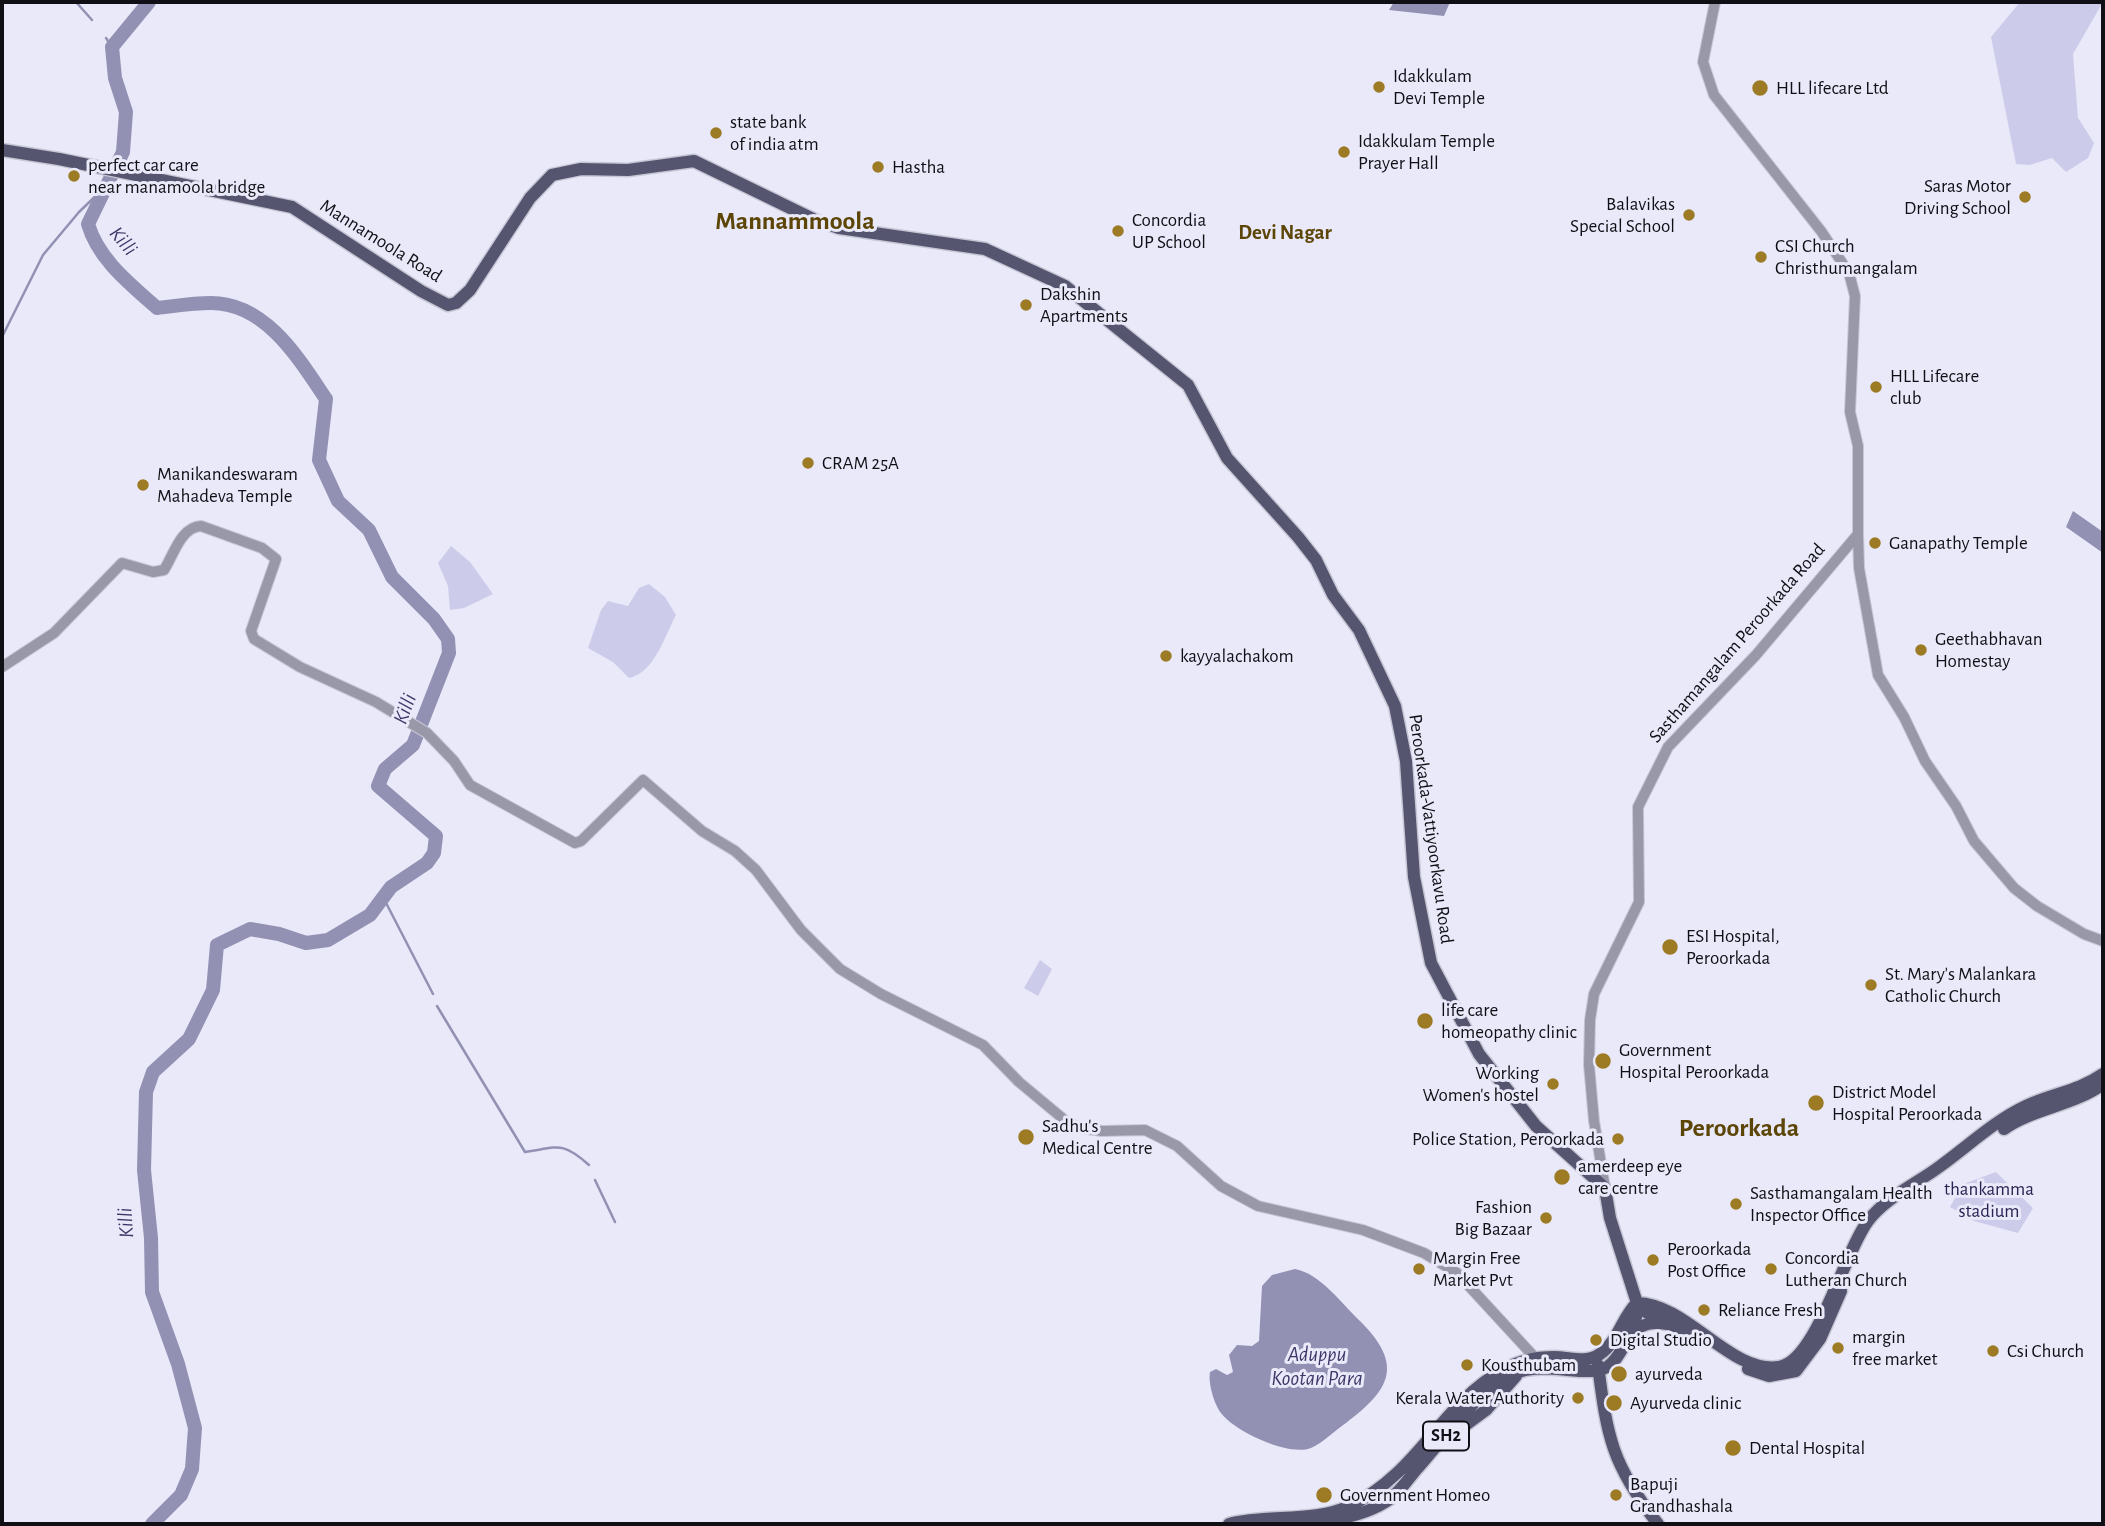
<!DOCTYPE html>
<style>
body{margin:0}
#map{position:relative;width:2105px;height:1526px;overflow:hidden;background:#e9e9fa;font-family:"Alegreya Sans",sans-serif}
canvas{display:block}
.frame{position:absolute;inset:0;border:4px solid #100f15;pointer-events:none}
</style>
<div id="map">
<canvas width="2105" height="1526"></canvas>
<div class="frame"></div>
</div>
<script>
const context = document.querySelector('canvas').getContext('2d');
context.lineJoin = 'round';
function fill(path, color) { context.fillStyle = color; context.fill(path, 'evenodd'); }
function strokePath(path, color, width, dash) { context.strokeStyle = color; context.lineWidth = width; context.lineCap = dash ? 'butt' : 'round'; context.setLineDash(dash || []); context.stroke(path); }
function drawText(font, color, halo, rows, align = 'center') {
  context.font = font + ' "Alegreya Sans",sans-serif'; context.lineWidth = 6; context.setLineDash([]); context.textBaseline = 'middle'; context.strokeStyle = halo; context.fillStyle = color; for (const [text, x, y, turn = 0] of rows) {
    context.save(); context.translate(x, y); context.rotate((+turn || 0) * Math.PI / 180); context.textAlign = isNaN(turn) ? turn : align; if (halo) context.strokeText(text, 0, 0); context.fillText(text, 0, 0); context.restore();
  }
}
const green = new Path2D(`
 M2020,2H2103L2073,54L2078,118L2094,143L2088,158L2066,172L2052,158L2030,165L2016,164L1991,37Z
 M451,546L470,562L493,594L464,608L450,610L448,586L438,563Z
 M649,584L665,597L676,615C665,636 654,673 629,678L613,662L588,648L601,610L608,601L628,606L639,588Z
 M1040,960L1052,969L1038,996L1024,988Z
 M1996,1172L2033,1208L2018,1233L1974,1221L1950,1207L1963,1184Z`);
const water = new Path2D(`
 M1394,2H1450L1444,16L1389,10Z
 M2073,511L2103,532V553L2066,527Z
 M1295,1269C1321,1274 1341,1303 1360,1321C1404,1365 1391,1389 1346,1423C1335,1430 1323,1443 1311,1448C1289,1457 1234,1431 1221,1413C1214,1404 1208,1383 1210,1372L1216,1369L1227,1375L1233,1372L1229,1355L1237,1345L1252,1346L1259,1341L1262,1286L1272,1275Z`);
const stream = new Path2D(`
 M76,2L92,20
 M106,38L112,47
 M2,337L43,255L79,212L105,187
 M383,897L433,994
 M437,1006L525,1152C559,1147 562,1141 589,1165
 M595,1180L615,1222`);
const river = new Path2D(`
 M149,2L112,47L115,78L126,112L123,152L88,224C98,259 130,284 157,308C175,306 193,303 211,303C266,303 299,359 326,399L319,460L338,501L369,530L392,577L434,619L448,639L449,653L413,745L385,769L378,786L436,836L434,853L427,863L391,887L370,915L328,940L306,943L279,934L250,929L217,945L213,990L189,1039L153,1072L146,1092L144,1170L151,1238L152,1292L178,1364L195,1428L192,1469L181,1495L152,1524`);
const minor = new Path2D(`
 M1858,534L1859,568L1878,675L1904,717L1925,761L1956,806L1974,841L2014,888L2037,906L2084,934L2103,941
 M2,667L54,633L122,563L153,572L164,570C174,554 181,527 201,526L262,548L276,559L251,631L254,639L300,667L376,702L427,733L454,761L470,785L575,843L581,841L643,780L702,831L735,851L756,870L801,930L840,969L881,994L983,1045L1019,1082L1067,1122L1080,1128L1102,1131L1145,1130L1177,1146L1221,1186L1258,1206L1363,1230L1424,1253L1457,1273L1538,1361
 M1605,1188L1594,1121L1589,1065L1590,1020L1594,994L1639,902L1638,807L1668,747L1756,655L1858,534V446L1850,412L1855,296L1849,273L1821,231L1714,95L1703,62L1715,2`);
const major = new Path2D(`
 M2,150L59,159L292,207L421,291L448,305L456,303L470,290L530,198L552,175L581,169L628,170L694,161L815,220L839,228L985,249L1065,286L1188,385L1227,458L1298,537L1316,560L1333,595L1359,630L1395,706L1406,761L1414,877L1431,963L1479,1054L1536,1126L1605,1188L1610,1218L1637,1303L1636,1317L1626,1339
 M2004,1129C2034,1108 2073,1106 2103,1084
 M1637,1303L1646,1312L1697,1337
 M1598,1365C1607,1437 1612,1465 1658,1524
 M1748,1369L1769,1376L1796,1371L1820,1339L1841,1291
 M1448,1438L1486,1410L1516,1376
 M1229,1524C1267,1514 1314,1523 1350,1506C1419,1473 1441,1404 1503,1370C1518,1361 1537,1357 1554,1357C1570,1357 1586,1364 1600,1354C1618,1342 1622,1317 1637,1303C1688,1304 1730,1374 1779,1367C1817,1361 1844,1252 1868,1221C1885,1198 1916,1184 1939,1167C1967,1147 1994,1121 2026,1106C2053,1093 2077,1092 2103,1074
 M1299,1524C1328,1522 1365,1517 1390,1499C1400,1491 1407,1481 1415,1471C1443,1440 1468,1402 1503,1379C1539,1356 1584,1380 1607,1367C1628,1354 1625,1316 1667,1324`);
const markers = [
 [1379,87,7,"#9d7b25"],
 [1760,88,9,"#9d7b25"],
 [716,133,7,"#9d7b25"],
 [1344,152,7,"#9d7b25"],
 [878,167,7,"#9d7b25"],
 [74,176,7,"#9d7b25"],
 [2025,197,7,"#9d7b25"],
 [1689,215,7,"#9d7b25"],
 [1118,231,7,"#9d7b25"],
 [1761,257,7,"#9d7b25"],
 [1026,305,7,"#9d7b25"],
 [1876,387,7,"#9d7b25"],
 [808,463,7,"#9d7b25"],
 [143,485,7,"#9d7b25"],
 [1875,543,7,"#9d7b25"],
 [1921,650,7,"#9d7b25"],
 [1166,656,7,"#9d7b25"],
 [1670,947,9,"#9d7b25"],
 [1871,985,7,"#9d7b25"],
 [1425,1021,9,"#9d7b25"],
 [1603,1061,9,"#9d7b25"],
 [1553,1084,7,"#9d7b25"],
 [1816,1103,9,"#9d7b25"],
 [1026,1137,9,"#9d7b25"],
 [1618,1139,7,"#9d7b25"],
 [1562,1177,9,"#9d7b25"],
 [1736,1204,7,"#9d7b25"],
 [1546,1218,7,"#9d7b25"],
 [1653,1260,7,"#9d7b25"],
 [1419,1269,7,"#9d7b25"],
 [1771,1269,7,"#9d7b25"],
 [1704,1310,7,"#9d7b25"],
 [1596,1340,7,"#9d7b25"],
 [1838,1348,7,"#9d7b25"],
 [1993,1351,7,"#9d7b25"],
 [1467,1365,7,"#9d7b25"],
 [1619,1374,9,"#9d7b25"],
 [1578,1398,7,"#9d7b25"],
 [1614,1403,9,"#9d7b25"],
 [1733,1448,9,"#9d7b25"],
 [1324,1495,9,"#9d7b25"],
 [1616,1495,7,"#9d7b25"]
];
const shields = [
 [1446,1436,46]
];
const shieldNames = [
 ["SH2",1446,1436]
];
const poiNames = [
 ["Idakkulam",1393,76],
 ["Devi Temple",1393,98],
 ["HLL lifecare Ltd",1776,88],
 ["state bank",730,122],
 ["of india atm",730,144],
 ["Idakkulam Temple",1358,141],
 ["Prayer Hall",1358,163],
 ["perfect car care",88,165],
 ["near manamoola bridge",88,187],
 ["Hastha",892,167],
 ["Saras Motor",2011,186,"right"],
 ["Driving School",2011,208,"right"],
 ["Balavikas",1675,204,"right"],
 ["Special School",1675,226,"right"],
 ["Concordia",1132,220],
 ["UP School",1132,242],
 ["CSI Church",1775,246],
 ["Christhumangalam",1775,268],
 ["Dakshin",1040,294],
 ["Apartments",1040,316],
 ["HLL Lifecare",1890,376],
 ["club",1890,398],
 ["CRAM 25A",822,463],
 ["Manikandeswaram",157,474],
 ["Mahadeva Temple",157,496],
 ["Ganapathy Temple",1889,543],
 ["Geethabhavan",1935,639],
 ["Homestay",1935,661],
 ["kayyalachakom",1180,656],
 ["ESI Hospital,",1686,936],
 ["Peroorkada",1686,958],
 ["St. Mary's Malankara",1885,974],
 ["Catholic Church",1885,996],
 ["life care",1441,1010],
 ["homeopathy clinic",1441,1032],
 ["Government",1619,1050],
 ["Hospital Peroorkada",1619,1072],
 ["Working",1539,1073,"right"],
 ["Women's hostel",1539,1095,"right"],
 ["District Model",1832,1092],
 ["Hospital Peroorkada",1832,1114],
 ["Sadhu's",1042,1126],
 ["Medical Centre",1042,1148],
 ["Police Station, Peroorkada",1604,1139,"right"],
 ["amerdeep eye",1578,1166],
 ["care centre",1578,1188],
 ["Sasthamangalam Health",1750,1193],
 ["Inspector Office",1750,1215],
 ["Fashion",1532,1207,"right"],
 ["Big Bazaar",1532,1229,"right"],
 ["Peroorkada",1667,1249],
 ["Post Office",1667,1271],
 ["Margin Free",1433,1258],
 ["Market Pvt",1433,1280],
 ["Concordia",1785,1258],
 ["Lutheran Church",1785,1280],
 ["Reliance Fresh",1718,1310],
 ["margin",1852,1337],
 ["free market",1852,1359],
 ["Digital Studio",1610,1340],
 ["Csi Church",2007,1351],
 ["Kousthubam",1481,1365],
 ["ayurveda",1635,1374],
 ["Kerala Water Authority",1564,1398,"right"],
 ["Ayurveda clinic",1630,1403],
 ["Dental Hospital",1749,1448],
 ["Bapuji",1630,1484],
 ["Grandhashala",1630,1506],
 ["Government Homeo",1340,1495]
];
const streetNames = [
 ["Mannamoola Road",381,241,32],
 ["Sasthamangalam Peroorkada Road",1737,643,-49],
 ["Peroorkada-Vattiyoorkavu Road",1431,829,82]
];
const parkNames = [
 ["thankamma",1989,1189],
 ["stadium",1989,1211]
];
const neighbourhoodNames = [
 ["Devi Nagar",1285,233]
];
const waterNames = [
 ["Killi",123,241,50],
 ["Killi",405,709,-69],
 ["Killi",126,1223,-94],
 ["Aduppu",1317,1355],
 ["Kootan Para",1317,1379]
];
const districtNames = [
 ["Mannammoola",795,221],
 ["Peroorkada",1739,1128]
];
fill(green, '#ccccea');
fill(water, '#9291b3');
strokePath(stream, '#9291b3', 2.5);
strokePath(river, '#9291b3', 14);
strokePath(minor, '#c6c6d5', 12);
strokePath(major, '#c6c6d5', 15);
strokePath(minor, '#9898a8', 10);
strokePath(major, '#565570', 12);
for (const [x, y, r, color] of markers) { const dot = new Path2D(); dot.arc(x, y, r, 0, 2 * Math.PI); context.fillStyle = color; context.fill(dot); strokePath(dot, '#e9e9fa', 2.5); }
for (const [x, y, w] of shields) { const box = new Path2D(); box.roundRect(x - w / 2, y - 14.5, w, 29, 5); context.fillStyle = '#e9e9fa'; context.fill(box); strokePath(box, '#100f15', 2); }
drawText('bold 18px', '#100f15', null, shieldNames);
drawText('19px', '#100f15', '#e9e9fa', poiNames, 'left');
drawText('19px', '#100f15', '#e9e9fa', streetNames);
drawText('19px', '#2a2452', '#e9e9fa', parkNames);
drawText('bold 21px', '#5c4505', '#e9e9fa', neighbourhoodNames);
drawText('italic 21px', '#3c3767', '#e9e9fa', waterNames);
drawText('bold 26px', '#5c4505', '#e9e9fa', districtNames);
</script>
